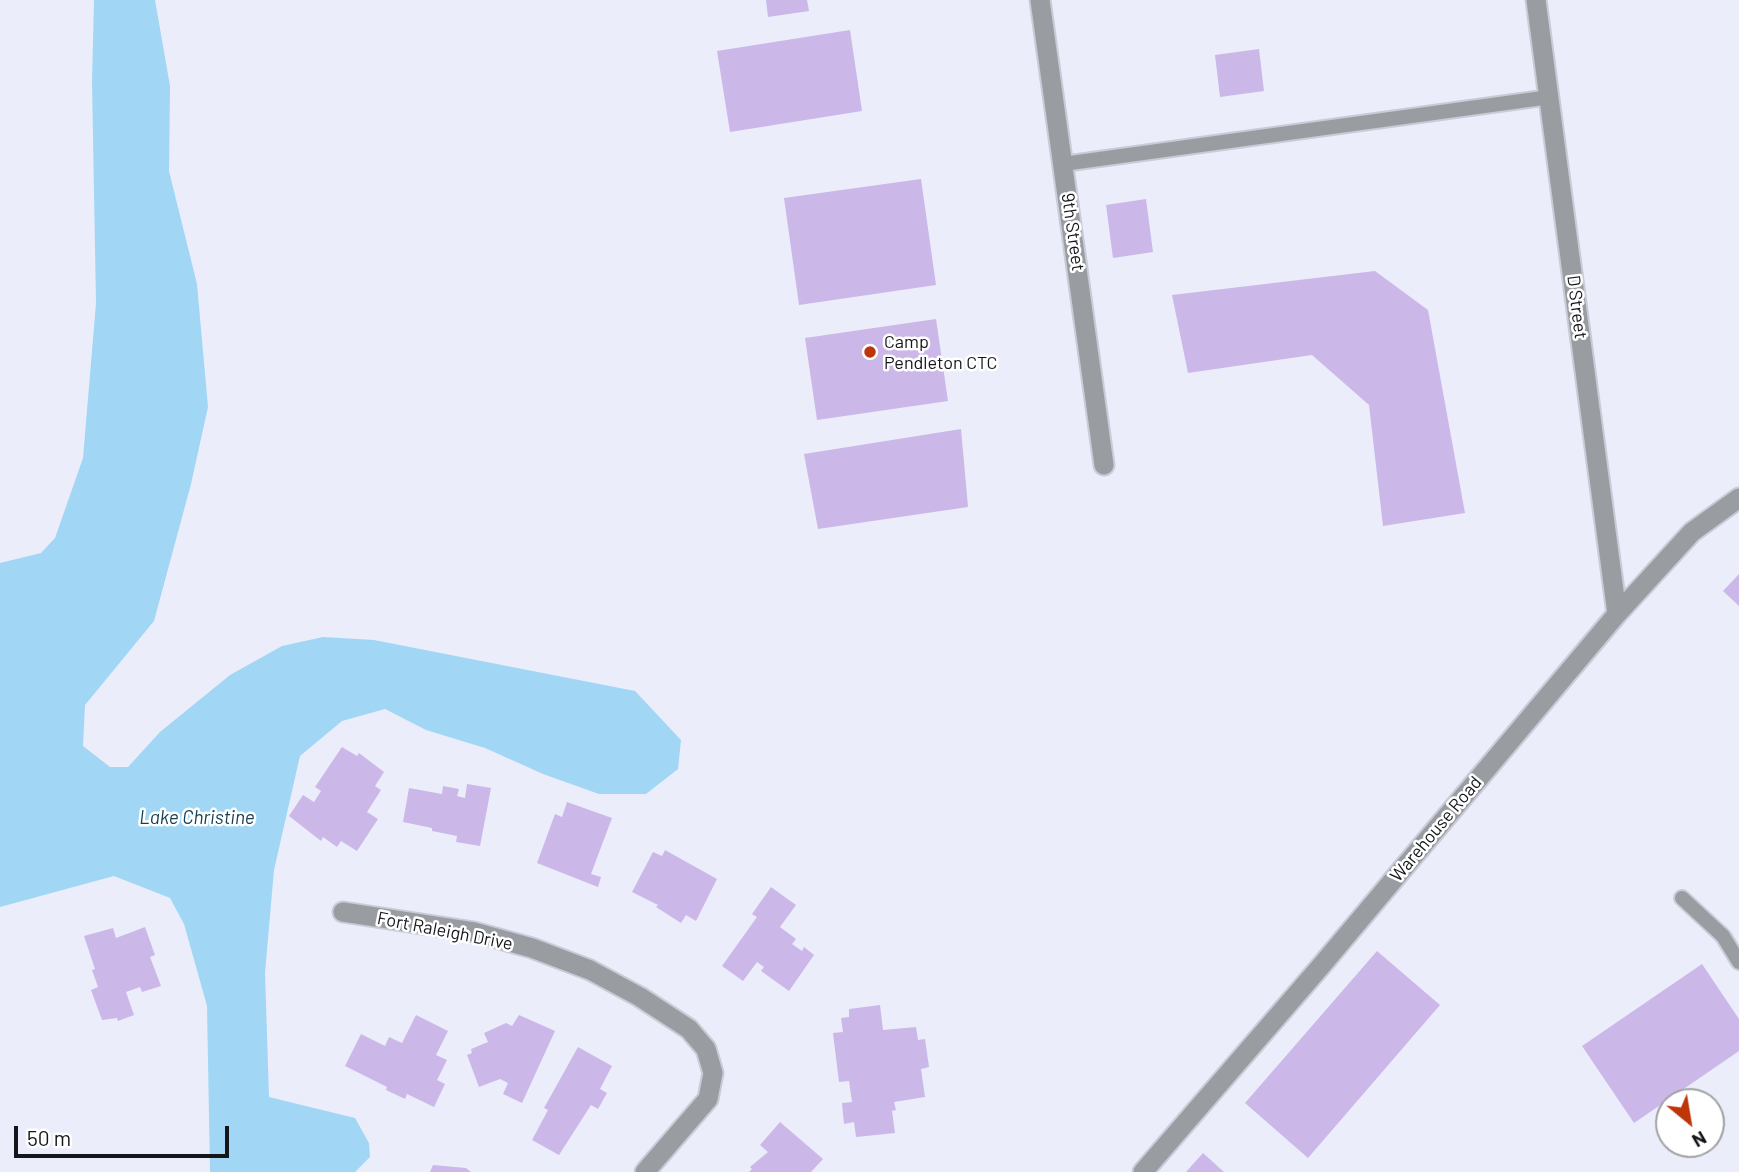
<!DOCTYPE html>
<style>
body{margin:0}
#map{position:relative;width:1739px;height:1172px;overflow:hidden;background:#ebedfb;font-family:Barlow,sans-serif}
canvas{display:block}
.north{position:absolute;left:1655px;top:1088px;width:70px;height:70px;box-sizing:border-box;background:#fff;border:2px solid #a1a2a3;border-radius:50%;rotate:150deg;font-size:19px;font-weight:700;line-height:28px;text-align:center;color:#15161a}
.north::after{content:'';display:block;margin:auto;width:24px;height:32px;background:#be350a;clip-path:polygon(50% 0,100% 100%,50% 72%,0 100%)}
.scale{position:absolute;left:14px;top:1126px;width:215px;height:32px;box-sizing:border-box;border:4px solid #15161a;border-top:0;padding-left:9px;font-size:21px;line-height:24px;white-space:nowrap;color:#15161a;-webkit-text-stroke:5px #fff;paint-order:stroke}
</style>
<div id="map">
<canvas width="1739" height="1172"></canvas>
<div class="north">N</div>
<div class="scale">50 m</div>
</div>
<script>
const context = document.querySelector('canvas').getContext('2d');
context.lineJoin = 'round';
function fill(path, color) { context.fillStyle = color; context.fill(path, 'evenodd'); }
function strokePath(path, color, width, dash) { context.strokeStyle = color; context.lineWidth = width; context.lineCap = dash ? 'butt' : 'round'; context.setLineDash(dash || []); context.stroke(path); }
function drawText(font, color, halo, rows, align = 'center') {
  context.font = font + ' Barlow,sans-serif'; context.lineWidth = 5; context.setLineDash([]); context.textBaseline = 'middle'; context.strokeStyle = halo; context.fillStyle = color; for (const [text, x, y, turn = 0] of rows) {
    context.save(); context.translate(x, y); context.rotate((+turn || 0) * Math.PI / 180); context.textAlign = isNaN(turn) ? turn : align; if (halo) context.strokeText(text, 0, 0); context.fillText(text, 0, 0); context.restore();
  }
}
const water = new Path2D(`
 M94,0H155L170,86L169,171L197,284L208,407L191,484L154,621L85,705L83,746L110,767H128L160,732L230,675L282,646L323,637L374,640L635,691L681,740L678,769L646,794H599L543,774L485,748L426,730L385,709L342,721L300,756L274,870L265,973L269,1097L355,1118L369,1143L370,1157L355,1172H210L207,1006L184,924L170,898L114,876L0,907V563L41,553L55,538L83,458L96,303L92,82Z`);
const building = new Path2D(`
 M766,0H807L809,11L768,17Z
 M850,30L862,111L730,132L717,51Z
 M1259,49L1264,91L1220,97L1215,55Z
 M921,179L936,285L799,305L784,198Z
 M1146,199L1153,252L1113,258L1106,205Z
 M1375,271L1428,310L1465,513L1383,526L1369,405L1312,355L1188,373L1172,295Z
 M936,319L948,401L817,420L805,338Z
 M961,429L968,507L818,529L804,454Z
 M1739,574V606L1723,591Z
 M342,747L357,756L359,753L384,772L375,786L381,790L367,812L378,819L357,851L341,841L337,847L323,837L321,841L289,816L303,795L314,802L321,791L315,787Z
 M467,784L491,788L480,846L456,842L457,836L432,831V828L403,822L409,788L442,794L443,786L459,789L457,796L465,798Z
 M567,802L612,818L591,874L601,877L598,887L537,863L555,814L562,817Z
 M665,850L717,879L696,921L686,915L681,923L656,907L658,905L632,892L653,852L662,856Z
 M771,887L796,905L780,927L796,939L792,944L802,951L804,947L814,955L789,991L761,971L764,967L757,962L743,981L722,966L757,917L752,914Z
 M145,927L155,955L150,957L161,986L142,992L140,987L126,992L134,1015L118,1021L117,1018L102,1020L91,990L98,987L92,970L95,969L84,936L113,928L116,938Z
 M1377,951L1440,1005L1308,1158L1245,1103Z
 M1702,964L1739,1019V1051L1634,1123L1582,1046Z
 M880,1005L883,1030L916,1027L918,1040L925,1039L929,1067L921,1069L925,1097L894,1102L896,1110L892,1111L895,1133L856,1137L854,1122L844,1124L842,1103L852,1102L849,1081L839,1082L833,1033L843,1032L841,1018L849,1017V1009Z
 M416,1015L448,1031L436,1055L447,1060L437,1080L445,1084L434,1107L407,1094L405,1099L386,1090L387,1087L345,1066L361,1034L385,1046L389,1037L402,1043Z
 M519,1015L555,1031L522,1103L503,1094L508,1083L500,1079L479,1087L467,1055L472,1053L471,1049L488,1042L484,1033L506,1023L512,1026Z
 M578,1047L612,1066L600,1089L607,1093L598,1109L591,1105L559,1155L532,1140L548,1110L544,1108Z
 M780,1122L823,1159L811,1172H749L752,1169L750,1167L768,1152L760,1145Z
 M1203,1153L1224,1172H1186Z
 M433,1165L466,1168L471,1172H430Z`);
const service = new Path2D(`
 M1063,164L1550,97
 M1682,898L1723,936L1739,962`);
const minor = new Path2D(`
 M1040,0L1104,465
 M1536,0L1617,614
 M343,912L474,932L532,948L590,970L640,997L689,1029L706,1049L713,1073L708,1099L645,1172
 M1143,1172L1321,966L1617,614L1692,532L1739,498`);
const markers = [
 [870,352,7,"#be350a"]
];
const streetNames = [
 ["9th Street",1073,232,82],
 ["D Street",1577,307,83],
 ["Warehouse Road",1436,829,-50],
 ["Fort Raleigh Drive",445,931,11]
];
const poiNames = [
 ["Camp",884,342],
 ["Pendleton CTC",884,363]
];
const waterNames = [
 ["Lake Christine",197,818]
];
fill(water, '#a1d7f5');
fill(building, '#cbb8e8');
strokePath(service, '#c9cbd7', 18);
strokePath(minor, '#c9cbd7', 23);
strokePath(service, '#999da2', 14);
strokePath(minor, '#999da2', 19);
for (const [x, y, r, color] of markers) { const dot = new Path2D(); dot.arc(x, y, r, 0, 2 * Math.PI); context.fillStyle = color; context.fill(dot); strokePath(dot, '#fff', 2.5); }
drawText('18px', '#15161a', '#fff', streetNames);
drawText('18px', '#15161a', '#fff', poiNames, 'left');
drawText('italic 19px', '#154156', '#fff', waterNames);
</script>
